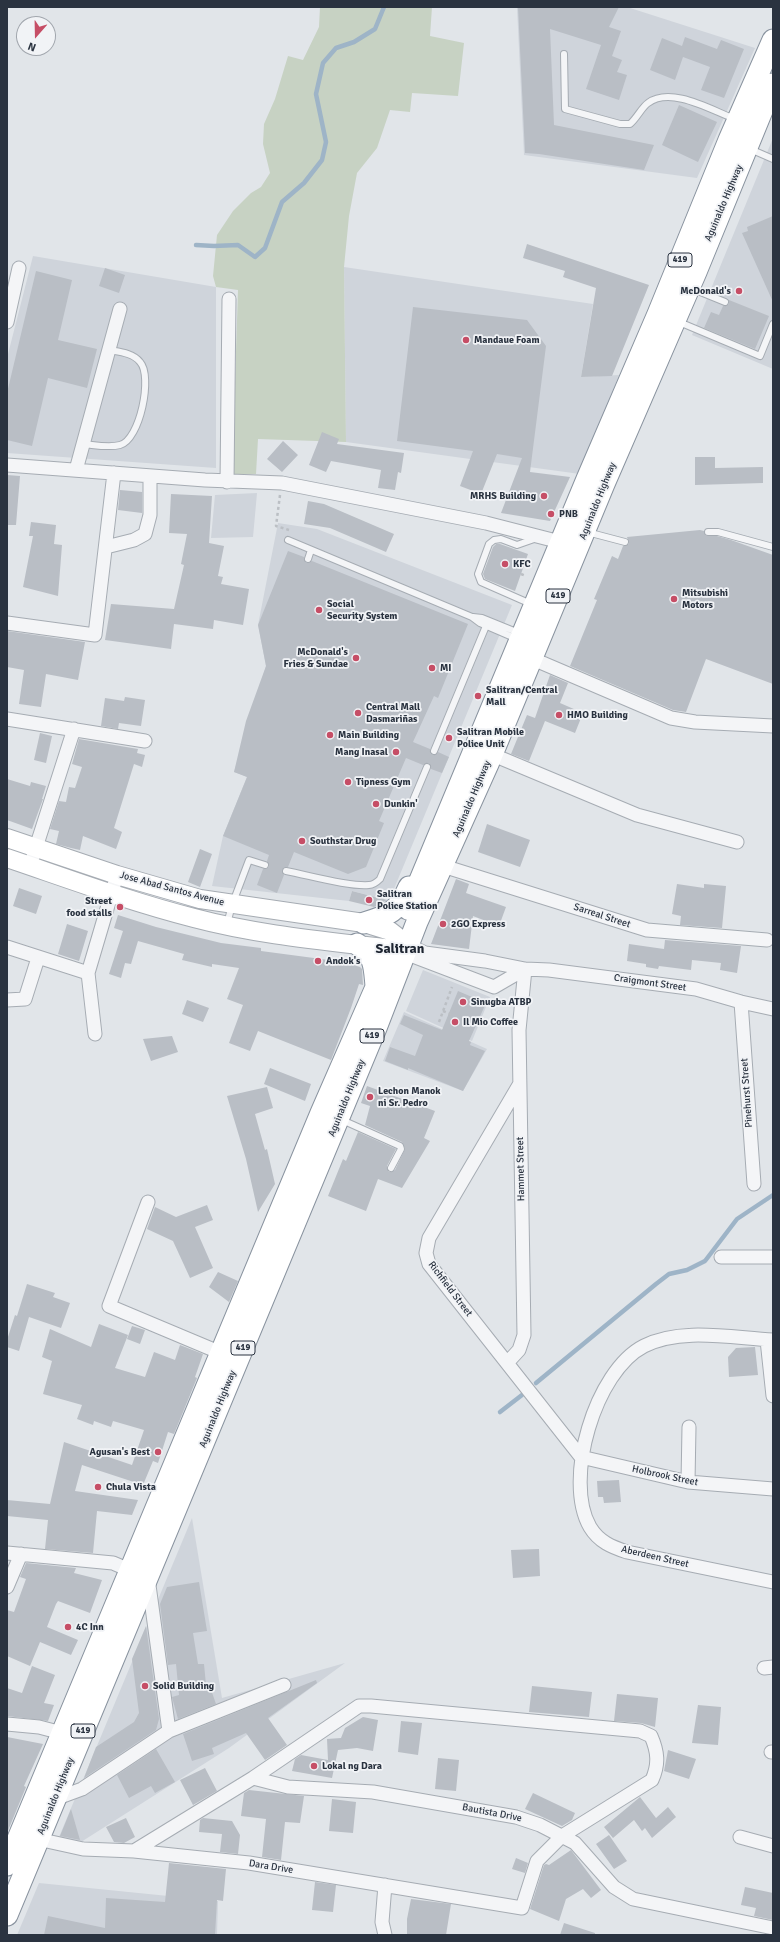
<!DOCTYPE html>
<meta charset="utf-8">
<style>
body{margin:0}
#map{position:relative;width:780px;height:1942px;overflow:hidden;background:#e1e5e9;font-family:Signika,sans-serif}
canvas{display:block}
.frame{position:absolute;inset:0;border:8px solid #2a3340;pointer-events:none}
.north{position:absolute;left:16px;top:16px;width:40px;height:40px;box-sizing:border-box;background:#f1f3f6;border:1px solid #a1a6ad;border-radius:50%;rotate:200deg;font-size:11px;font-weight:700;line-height:16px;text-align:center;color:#2a3340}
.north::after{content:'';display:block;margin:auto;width:14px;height:18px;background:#c64e66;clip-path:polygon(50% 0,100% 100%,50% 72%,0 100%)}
</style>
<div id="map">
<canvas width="780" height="1942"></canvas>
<div class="frame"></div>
<div class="north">N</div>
</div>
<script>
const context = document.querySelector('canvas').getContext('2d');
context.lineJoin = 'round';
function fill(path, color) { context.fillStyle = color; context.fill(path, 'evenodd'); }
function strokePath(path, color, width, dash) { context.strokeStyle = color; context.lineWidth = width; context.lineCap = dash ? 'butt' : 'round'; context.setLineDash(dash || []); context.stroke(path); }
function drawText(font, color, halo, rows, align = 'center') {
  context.font = font + ' Signika,sans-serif'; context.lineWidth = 3.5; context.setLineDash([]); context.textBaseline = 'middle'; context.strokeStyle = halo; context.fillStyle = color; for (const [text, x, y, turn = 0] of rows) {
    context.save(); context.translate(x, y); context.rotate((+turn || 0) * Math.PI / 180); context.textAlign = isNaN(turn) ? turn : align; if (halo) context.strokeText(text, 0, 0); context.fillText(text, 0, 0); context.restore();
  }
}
const built = new Path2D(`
 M517,7H627L755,48L697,178L524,155Z
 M773,138V369L692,335Z
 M33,256L216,287V468L7,453V358Z
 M344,267L593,304L581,377L619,375L580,474L346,442Z
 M257,493L253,537L211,538L215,495Z
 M278,523L317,529L512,605L391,896L385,895L384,899L352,891L349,901L212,886L223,836L247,777L234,772L266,666L258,625Z
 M423,970L490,997L472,1041L406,1011Z
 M404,1012L487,1049L463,1091L383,1061Z
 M192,1518L222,1698L345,1663L229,1748L81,1842L59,1837Z
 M39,1883L218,1901L217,1935H17Z`);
const green = new Path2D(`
 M320,7H432L430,36L464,43L458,96L412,93L410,112L390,110L377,148L357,173L349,216L344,267L346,442L258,439L256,474H232L238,290L216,287L213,276L217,235L233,211L251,193L261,187L270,173L263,144L264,124L275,99L288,56L303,60L319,27Z`);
const stream = new Path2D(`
 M196,245L214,246L238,245L255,257L265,248L282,202L304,183L322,160L326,142L316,94L323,63L336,48L354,42L375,29L384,7
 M536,1383L656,1284L669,1274L687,1270L705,1261L737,1219L773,1195
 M500,1412L522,1395`);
const building = new Path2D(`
 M518,7H619L609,27L621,31L612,56L622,60L617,72L627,75L619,100L586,89L601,45L550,29L554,125L654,145L644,170L539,154L525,153Z
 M685,37L717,49L721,40L744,49L724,98L701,90L710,67L683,57L675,80L650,70L662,38L682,46Z
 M679,105L717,122L698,162L662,145Z
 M773,216V302L742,233L748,231L747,227Z
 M527,244L649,285L612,376L581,377L596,288L563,277L565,271L523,258Z
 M105,268L125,275L119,293L99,286Z
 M36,271L72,280L58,340L97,349L87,388L48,378L32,446L7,440V393Z
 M729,300L769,316L755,349L704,328L711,312L719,315L723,306L729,304Z
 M413,307L527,320L546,346L530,472L570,477L550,521L501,513L522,458L497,454L481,494L460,486L473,451L397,441Z
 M322,432L339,439L337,444L404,453L401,473L398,472L395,490L378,488L381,470L331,461L326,472L309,465Z
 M283,441L298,455L282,472L267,459Z
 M695,457H715V468L763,467V483L695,485Z
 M7,475L20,476L16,525H7Z
 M120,490L142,492V513L118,510Z
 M171,494L212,496L209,543L224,546L218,576L223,577L221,584L249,589L243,625L214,620L213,629L174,624L171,649L105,640L111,604L174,609L184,565L181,564L187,534L169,533Z
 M308,501L324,504L394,534L386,552L330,528L304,524Z
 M31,522L56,525L54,544L62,545L58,596L23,587L33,536H29Z
 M700,530L704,531L706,536H717L731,540L773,555V684L706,659L686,712L673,710L570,666L597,600L594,599L612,556L618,559L623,546L629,544L627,537Z
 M496,544H500L528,554L515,591L485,579L483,574L493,547Z
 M288,551L304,557L306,563L312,561L468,624L438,698L434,696L413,742L430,749V753L433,755L438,752L449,757L442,773L431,769L429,763L423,765L406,758L379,821L384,823L366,867L348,874L294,852L288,867H284L282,870L284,875L277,893L257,885L263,869L269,867L267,861L269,855L223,836L247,777L234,772L246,721L266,666L258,625Z
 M7,631L85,642L78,680L46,674L41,707L19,704L24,670L7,667Z
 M550,675L568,683L560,703L583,713L575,733L545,721L529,761L511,754L527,715L535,718Z
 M125,697L145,700L141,726L119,723L118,729L101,726L105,698L124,701Z
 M40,733L52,736L46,763L34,760Z
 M79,739L138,749L137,753L145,755L142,767L134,764L114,828L122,832L116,849L83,836L80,850L71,848L56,844L59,831L50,829L59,801L66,802L69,787L75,788L82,767L72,764Z
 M7,779L30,786L31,782L46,786L42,799H43L32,829L7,820Z
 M487,824L530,840L520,867L478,852Z
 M200,849L212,854L200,887L188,882Z
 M456,879L469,884L466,893L506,907L499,926L473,916L469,949L431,944Z
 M677,884L704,888V884L726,886L722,928L680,925L681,916L672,914Z
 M19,888L42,896L36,914L13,906Z
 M352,891L387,900L374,907L349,901Z
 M118,915L156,927L221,943L261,948V951L344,962L360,967L362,969L363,985L359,984L351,1008L331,1060L258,1031L250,1051L229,1043L243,1005L227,999L239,968L212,964V967L182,960L184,954L138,941L131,964L125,963L121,978L109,974L123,931L114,928Z
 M67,924L88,931L79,961L58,954Z
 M665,940L741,946L737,973L720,970L721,963L692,960L691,970L659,966L658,969L646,967V964L627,961L629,944L664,949Z
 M458,991L486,1003L469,1041L471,1042L470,1045L485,1051L463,1091L408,1068V1070L385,1061L390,1047L415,1056L423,1035L400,1024L404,1015L442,1030Z
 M187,1000L209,1008L203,1022L182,1014Z
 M172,1036L178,1052L151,1061L143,1039Z
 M270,1068L311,1084L305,1101L264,1084Z
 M367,1086L435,1111L424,1138L430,1141L402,1188L378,1179L366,1211L328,1196L343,1159L346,1161L358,1132L396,1149L387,1166L389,1172L395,1170L405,1149L402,1142L365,1125L370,1106L361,1103Z
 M267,1087L273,1108L255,1114L265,1150L267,1149L275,1184L258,1212L246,1159L227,1096Z
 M207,1205L213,1220L195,1227L213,1268L190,1278L173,1241L147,1229L155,1207L176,1217Z
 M218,1272L238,1281L229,1302L209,1287Z
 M27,1284L55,1293L53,1297L70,1303L61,1328L29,1317L19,1351L7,1347V1340L15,1315L17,1316Z
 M99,1324L128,1335L115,1368L145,1377L154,1352L175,1360L180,1345L203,1354L195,1377L197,1378L174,1434L168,1432L158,1463L153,1461L143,1485L82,1465L75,1491L138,1500L132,1515L97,1511L93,1553L45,1549L48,1520L7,1516V1500L50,1504L64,1442L132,1465L144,1430L113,1421L111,1427L94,1421L93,1425L77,1419L82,1405L43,1394L52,1361L42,1357L50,1329L91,1347Z
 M132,1326L145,1330L140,1344L127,1339Z
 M755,1347L758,1375L729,1377L728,1357L736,1348Z
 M619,1480L621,1502L604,1503L603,1497H598L597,1481Z
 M539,1549L540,1576L513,1578L511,1550Z
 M26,1563L76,1568L74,1573L102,1580L90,1613L58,1601L56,1604L47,1627L78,1640L71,1655L40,1642L30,1666L7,1656V1610L14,1612L26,1579L20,1577Z
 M199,1582L207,1631L193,1633L198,1664H204L206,1685L209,1684L216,1704L178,1719L172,1697L179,1695L176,1664L168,1665L160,1604L167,1587Z
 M146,1626L159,1719L156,1730L84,1778L96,1747L134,1722L139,1713L132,1659Z
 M32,1666L55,1675L44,1703L54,1705L48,1721L7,1716V1688L22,1693Z
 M316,1680L317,1683L268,1718L287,1745L265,1760L246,1733L212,1748L214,1754L192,1761L183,1734Z
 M532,1686L592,1692L589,1717L529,1712Z
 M617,1694L658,1698L655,1727L641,1723L614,1721Z
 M698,1705L721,1707L718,1745L692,1743Z
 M363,1717L378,1720L373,1751L357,1748L338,1750L332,1778L292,1771L295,1759L301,1755L328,1760L327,1739L341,1738L345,1728Z
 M401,1721L422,1723L418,1755L398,1752Z
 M7,1737L43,1744L24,1786L26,1787L7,1833Z
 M156,1749L175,1782L155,1793L151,1786L129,1798L117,1775Z
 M668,1750L696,1759L689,1779L664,1771Z
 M438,1758L459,1760L456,1791L435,1789Z
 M205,1768L217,1791L193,1805L180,1780Z
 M249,1790L304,1796L300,1823L285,1822L281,1860L262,1857L266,1819L241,1816L244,1793Z
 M533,1793L575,1813L572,1820L562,1826L525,1809Z
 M640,1797L656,1818L668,1807L676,1817L652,1838L645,1828L642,1831L634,1820L613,1838L604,1827Z
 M332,1799L356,1802L353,1833L329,1831Z
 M71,1809L80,1840L60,1836Z
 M126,1818L135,1837L124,1843L114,1842L106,1827Z
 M203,1818L232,1821L240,1835L238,1854L220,1852L222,1834L199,1832L200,1820Z
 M609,1835L627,1861L614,1869L596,1844Z
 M571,1850L601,1890L591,1898L583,1889L566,1899L559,1921L530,1909L544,1865L546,1864L549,1865Z
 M516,1858L528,1863L525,1873L512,1869Z
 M169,1863L226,1869L223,1901L217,1900L215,1935H44L48,1916L105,1928L106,1898L165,1902Z
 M315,1882L336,1885L333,1912L312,1910Z
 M745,1887L773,1893V1920L754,1916L756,1908L741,1905Z
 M411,1899L451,1904L446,1935H407V1919Z
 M564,1923L595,1933V1935H560Z`);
const path = new Path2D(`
 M280,495L276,526L289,530
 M521,574L526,576
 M443,1011L453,1015
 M439,1022L452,987`);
const service = new Path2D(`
 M564,54L565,109L620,124H630C637,118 642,107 648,103C671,86 711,110 735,119
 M750,149L773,159
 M693,289L725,302
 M679,322L760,356L773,324
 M83,444C95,445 109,448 120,445C140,440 153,376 140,362C133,353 120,352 109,350
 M587,532L625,542
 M708,532H718L773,547
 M288,540L472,617L480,623L517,639
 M308,559L311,550
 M531,604L481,582L478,574L489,544L494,540L501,539L517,545L537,538
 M473,617L482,618L519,633
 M434,751L486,626
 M286,871C308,875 349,887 369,885C374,885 377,882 380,879L427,767
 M227,924L232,905L249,860L265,865
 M342,1120L400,1146L401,1149L391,1168`);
const minor = new Path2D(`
 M7,322L19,268
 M7,465L205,480L282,483L486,523L568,544
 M76,470L120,309
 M227,482L229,299
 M106,547L134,540L145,534L150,515V476
 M7,623L95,635L114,473
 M526,656L671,718L695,722L773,726
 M7,719L145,741
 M491,754L637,815L737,842
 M30,866L74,729
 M443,866L647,930L767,940
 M408,945L425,953L485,961L525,969L549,970L696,989L741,1002L773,1009
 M7,947L88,973
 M410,955L494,987L525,969
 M7,1000L25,999L38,958
 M741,1002L754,1184
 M95,1034L88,973L117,875
 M519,1085L429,1238L426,1253L429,1264L581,1457L688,1482L773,1489
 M148,1202L109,1306L221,1353
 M721,1257H773
 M767,1340L773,1396
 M773,1340C732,1338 681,1327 644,1346C595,1371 563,1480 590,1527C599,1542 612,1547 627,1552L773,1582
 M507,1363L519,1350L524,1335L519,1030L525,969
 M688,1482L689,1427
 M7,1553L113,1563L148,1578L169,1731
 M7,1587L21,1554
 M764,1668L773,1667
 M7,1724L39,1727L62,1733
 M771,1752H773
 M253,1778L288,1787L373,1792L516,1817L540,1825L575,1843L614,1887L633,1899L773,1928
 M55,1799L82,1789L169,1731L284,1685
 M740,1837L773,1846
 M33,1838L83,1849L134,1851L249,1863L522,1908L537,1861L562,1836L652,1780C659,1764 658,1752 651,1736L640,1731L371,1706H359L253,1778L134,1851
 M385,1885L382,1922L385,1935`);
const secondary = new Path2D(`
 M7,838L117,875L200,899L364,923L390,931L408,945
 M7,858C69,879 131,902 194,918C258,935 327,941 392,949L404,953`);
const trunk = new Path2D(`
 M408,909L587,479L658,314L729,140L773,40
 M364,923C388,916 399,911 409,887
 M357,944C375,957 374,964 376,986
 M7,1865L321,1113L387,962
 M7,1915L376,1028L417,922L488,764L604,484L696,272L773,84`);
const markers = [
 [739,291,4,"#c64e66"],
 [466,340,4,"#c64e66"],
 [544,496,4,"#c64e66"],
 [551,514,4,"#c64e66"],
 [505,564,4,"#c64e66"],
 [674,599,4,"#c64e66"],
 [319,610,4,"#c64e66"],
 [356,658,4,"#c64e66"],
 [432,668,4,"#c64e66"],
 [478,696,4,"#c64e66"],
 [358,713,4,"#c64e66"],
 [559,715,4,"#c64e66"],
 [330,735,4,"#c64e66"],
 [449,738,4,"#c64e66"],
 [396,752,4,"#c64e66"],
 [348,782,4,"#c64e66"],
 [376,804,4,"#c64e66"],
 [302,841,4,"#c64e66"],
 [369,900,4,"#c64e66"],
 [120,907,4,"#c64e66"],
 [443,924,4,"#c64e66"],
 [318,961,4,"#c64e66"],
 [463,1002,4,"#c64e66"],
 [455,1022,4,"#c64e66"],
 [370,1097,4,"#c64e66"],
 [158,1452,4,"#c64e66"],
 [98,1487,4,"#c64e66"],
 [68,1627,4,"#c64e66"],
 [145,1686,4,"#c64e66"],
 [314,1766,4,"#c64e66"]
];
const shields = [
 [680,260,24],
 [558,596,24],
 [372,1036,24],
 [243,1348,24],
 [83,1731,24]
];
const shieldNames = [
 ["419",680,260],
 ["419",558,596],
 ["419",372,1036],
 ["419",243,1348],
 ["419",83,1731]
];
const streetNames = [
 ["Aguinaldo Highway",724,203,-67],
 ["Aguinaldo Highway",598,501,-68],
 ["Aguinaldo Highway",472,799,-67],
 ["Jose Abad Santos Avenue",172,889,15],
 ["Sarreal Street",602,916,18],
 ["Craigmont Street",650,983,8],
 ["Pinehurst Street",747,1093,-94],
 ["Aguinaldo Highway",347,1098,-68],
 ["Hammet Street",521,1169,-91],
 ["Richfield Street",450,1289,53],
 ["Aguinaldo Highway",218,1409,-68],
 ["Holbrook Street",665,1476,12],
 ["Aberdeen Street",655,1557,13],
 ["Aguinaldo Highway",56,1796,-68],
 ["Bautista Drive",492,1813,11],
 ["Dara Drive",271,1867,9]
];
const poiNames = [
 ["McDonald's",731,291,"right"],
 ["Mandaue Foam",474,340],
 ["MRHS Building",536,496,"right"],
 ["PNB",559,514],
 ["KFC",513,564],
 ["Mitsubishi",682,593],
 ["Motors",682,605],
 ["Social",327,604],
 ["Security System",327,616],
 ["McDonald's",348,652,"right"],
 ["Fries & Sundae",348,664,"right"],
 ["MI",440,668],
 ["Salitran/Central",486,690],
 ["Mall",486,702],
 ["Central Mall",366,707],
 ["Dasmariñas",366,719],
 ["HMO Building",567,715],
 ["Salitran Mobile",457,732],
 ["Police Unit",457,744],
 ["Main Building",338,735],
 ["Mang Inasal",388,752,"right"],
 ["Tipness Gym",356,782],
 ["Dunkin'",384,804],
 ["Southstar Drug",310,841],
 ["Salitran",377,894],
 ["Police Station",377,906],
 ["Street",112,901,"right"],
 ["food stalls",112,913,"right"],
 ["2GO Express",451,924],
 ["Andok's",326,961],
 ["Sinugba ATBP",471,1002],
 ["Il Mio Coffee",463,1022],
 ["Lechon Manok",378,1091],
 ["ni Sr. Pedro",378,1103],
 ["Agusan's Best",150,1452,"right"],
 ["Chula Vista",106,1487],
 ["4C Inn",76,1627],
 ["Solid Building",153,1686],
 ["Lokal ng Dara",322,1766]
];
const districtNames = [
 ["Salitran",400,949]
];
fill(built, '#cfd4db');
fill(green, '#c7d2c3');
strokePath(stream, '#9eb4c7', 4.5);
fill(building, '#b9bec5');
strokePath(service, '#a6acb3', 8);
strokePath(minor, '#a6acb3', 15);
strokePath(secondary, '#a6acb3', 20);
strokePath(trunk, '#89939f', 23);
strokePath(path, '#bbbfc4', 2.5, [3, 3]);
strokePath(service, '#f4f5f7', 6);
strokePath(minor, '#f4f5f7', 13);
strokePath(secondary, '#fff', 18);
strokePath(trunk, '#fff', 21);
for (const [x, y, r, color] of markers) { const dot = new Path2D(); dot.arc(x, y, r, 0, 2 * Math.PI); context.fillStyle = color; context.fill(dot); strokePath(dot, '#f1f3f6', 1.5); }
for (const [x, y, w] of shields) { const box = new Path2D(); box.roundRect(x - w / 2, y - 7, w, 14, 3); context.fillStyle = '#f1f3f6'; context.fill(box); strokePath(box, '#2a3340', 1); }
drawText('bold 9px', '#2a3340', null, shieldNames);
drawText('10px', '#2a3340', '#f1f3f6', streetNames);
drawText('bold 10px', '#2a3340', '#f1f3f6', poiNames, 'left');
drawText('bold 14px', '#1d2430', '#f1f3f6', districtNames);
</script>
